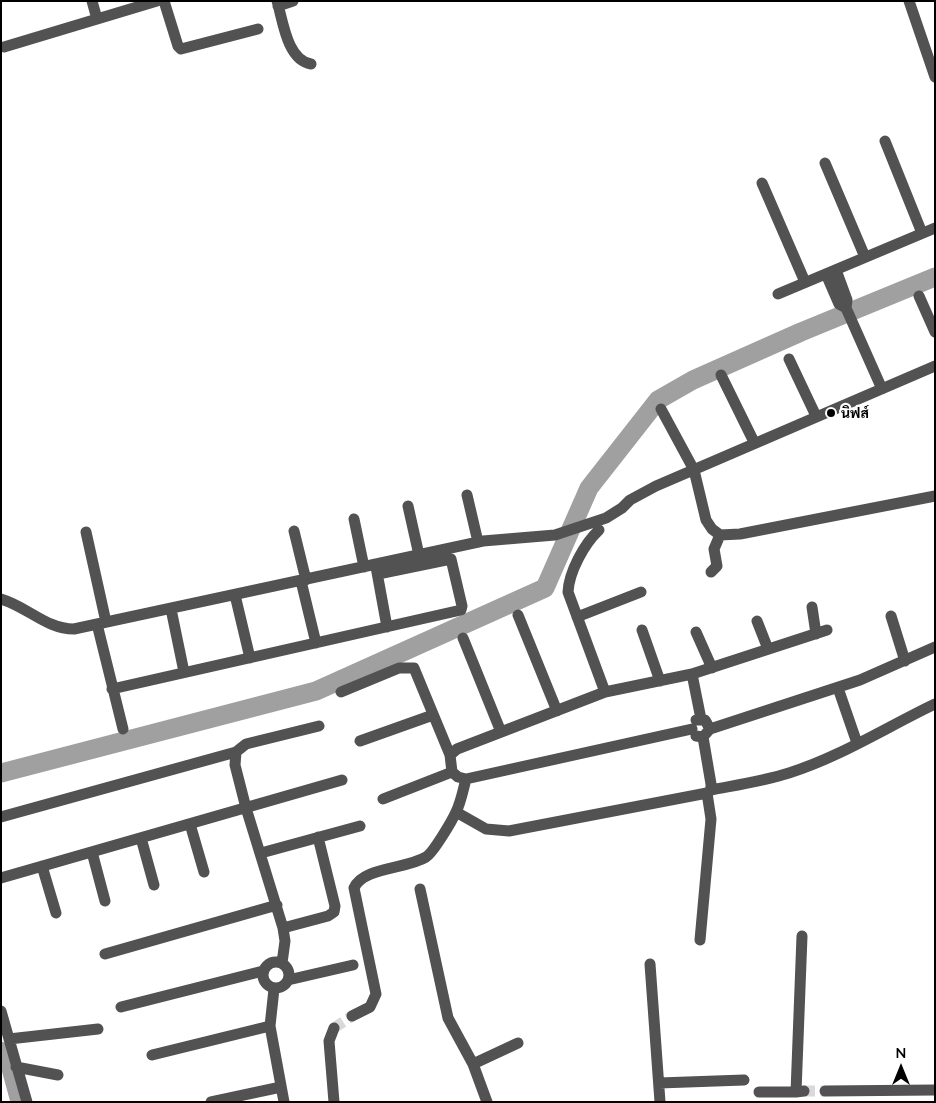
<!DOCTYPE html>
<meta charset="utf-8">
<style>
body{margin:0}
#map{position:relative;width:936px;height:1103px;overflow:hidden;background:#fff;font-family:Lato,sans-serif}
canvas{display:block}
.frame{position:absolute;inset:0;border:2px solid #000;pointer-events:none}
.north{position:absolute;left:876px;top:1043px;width:50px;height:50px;-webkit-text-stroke:4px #fff;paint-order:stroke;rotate:0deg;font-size:14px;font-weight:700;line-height:20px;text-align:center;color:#000}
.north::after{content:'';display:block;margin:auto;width:18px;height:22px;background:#000;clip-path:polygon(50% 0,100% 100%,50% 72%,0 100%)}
</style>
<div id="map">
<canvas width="936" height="1103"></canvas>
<div class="frame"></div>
<div class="north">N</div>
</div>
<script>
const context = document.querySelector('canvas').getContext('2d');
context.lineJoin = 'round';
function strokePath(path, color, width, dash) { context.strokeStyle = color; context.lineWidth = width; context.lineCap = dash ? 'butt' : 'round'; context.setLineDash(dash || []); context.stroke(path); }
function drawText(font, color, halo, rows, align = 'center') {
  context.font = font + ' Lato,Sarabun,sans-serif'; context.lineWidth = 4.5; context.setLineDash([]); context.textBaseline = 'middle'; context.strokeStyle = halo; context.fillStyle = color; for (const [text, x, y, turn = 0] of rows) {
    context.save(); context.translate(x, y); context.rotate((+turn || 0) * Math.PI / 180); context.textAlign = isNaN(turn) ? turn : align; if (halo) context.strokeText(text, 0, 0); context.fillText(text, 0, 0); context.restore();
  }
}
const canal = new Path2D(`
 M1,1047L16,1102`);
const river = new Path2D(`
 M1,773L316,691L545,588L589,488L658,400L693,380L801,332L935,277`);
const minorTunnel = new Path2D(`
 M334,1028L352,1016
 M804,1091H825`);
const minor = new Path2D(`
 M92,1L97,19
 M164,1L178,46L181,49L258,29
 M277,1C283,21 287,60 311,64
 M909,1L935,77
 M278,6L293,1
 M4,47L157,1
 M885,141L922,233
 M825,163L865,257
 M762,183L805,282
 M836,270L847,300L846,308L882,389
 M826,274L839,304L846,308
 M778,294L935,228
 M919,296L935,332
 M789,359L816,416
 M721,375L754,442
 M661,409L694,470L706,520L712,529L720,535L740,534L935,496
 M467,495L478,542
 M408,506L419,555
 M354,519L364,567
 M599,530C584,544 569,572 568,592L605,692L692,674L701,719
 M294,531L306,580
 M86,532L106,622
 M376,567L387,627
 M711,572L717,566L714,549L720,535
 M301,581L316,643
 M235,595L250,658
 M1,599C28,607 46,629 74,629L483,541L555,535L606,518L622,508L630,500L656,486L935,366
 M812,607L816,634
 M171,609L184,672
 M518,615L557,711
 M891,616L905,661
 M577,617L641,592
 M757,621L768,649
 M97,624L123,729
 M642,630L660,681
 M696,632L712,668
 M463,638L501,732
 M692,674L827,630
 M838,688L857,743
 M112,689L461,610L462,606L451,559L378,574
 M341,692L399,668H414L450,755
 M605,692L457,749L450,755L452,772L458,777L466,779L692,729
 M696,720H705L710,729
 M696,736L703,737L710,729L860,680L935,647
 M360,741L433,715
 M711,790C737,785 764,781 789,773C840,757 887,727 935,704
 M383,799L452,772
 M456,812L486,829L509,831L707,793L711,790V784L703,737
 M1,817L236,752
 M190,824L204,872
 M141,838L154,885
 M92,852L105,901
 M261,853L360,826
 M42,866L56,913
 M1,878L342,780
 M420,889L448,1018L473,1064L487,1102
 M283,928L328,916L334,912L335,906L318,837
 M802,936L796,1092L804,1091
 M700,940L711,819L707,793
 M105,954L277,905
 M263 975a13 13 0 1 1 26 0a13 13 0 1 1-26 0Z
 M282,963L285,941L283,928L246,808L235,765L236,752L246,744L319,726
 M650,964L660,1102
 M288,980L353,965
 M274,989L270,1026L284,1102
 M121,1007L263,971
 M1,1011L27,1102
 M352,1016L370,1007L376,994L354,888C363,867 407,869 426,857C433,853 452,821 456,812C461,802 463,790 466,779
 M9,1039L98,1029
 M152,1055L270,1026
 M473,1064L518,1043
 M16,1067L58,1075
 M659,1083L744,1080
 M825,1091L935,1090
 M759,1092H796
 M211,1102L281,1087
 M334,1102L329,1041L334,1028`);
const markers = [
 [831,413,5,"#000"]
];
const poiNames = [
 ["นิฟส์",841,413]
];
strokePath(canal, '#a0a0a0', 11);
strokePath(river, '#a0a0a0', 19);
strokePath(minorTunnel, '#d9d9d9', 11, [11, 5.5]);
strokePath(minor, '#525252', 11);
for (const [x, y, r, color] of markers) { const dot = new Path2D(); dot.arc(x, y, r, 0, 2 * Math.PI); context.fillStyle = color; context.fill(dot); strokePath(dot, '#fff', 2); }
drawText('bold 14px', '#000', '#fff', poiNames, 'left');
</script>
